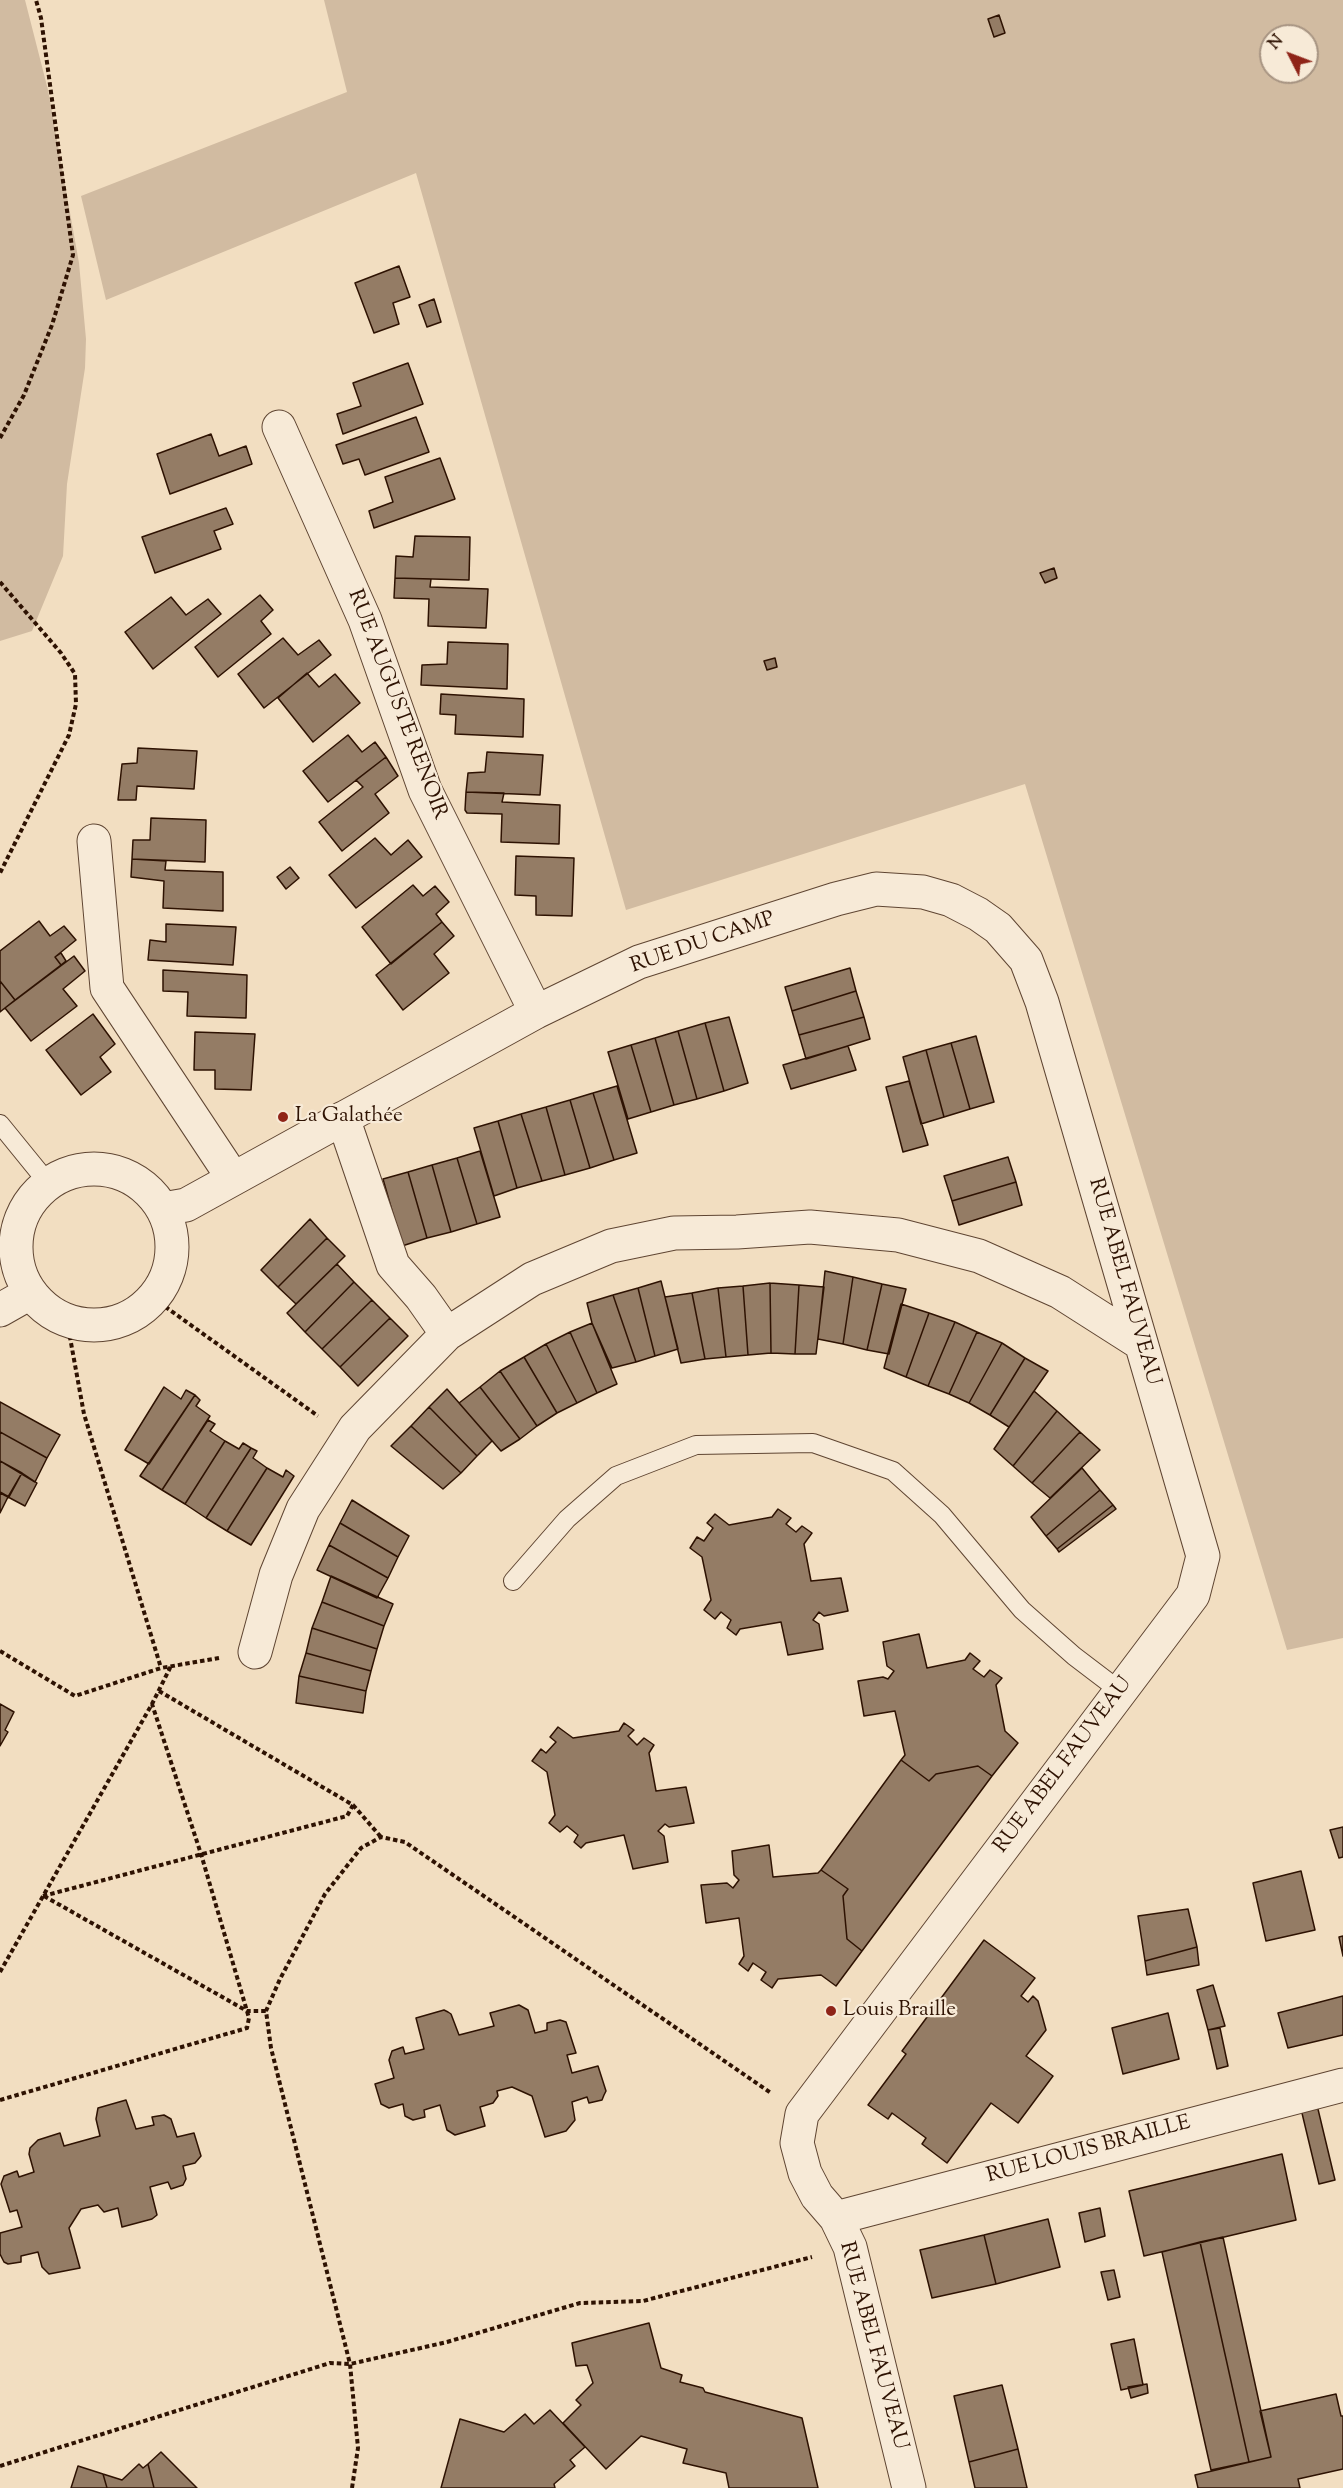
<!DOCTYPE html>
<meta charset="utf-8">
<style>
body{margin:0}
#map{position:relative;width:1343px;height:2488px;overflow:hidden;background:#f2dec1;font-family:"Sorts Mill Goudy",serif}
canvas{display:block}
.north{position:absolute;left:1259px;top:24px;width:60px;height:60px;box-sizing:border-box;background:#f7ead7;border:2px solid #a79482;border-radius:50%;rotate:312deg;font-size:16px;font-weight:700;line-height:24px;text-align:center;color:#2e1202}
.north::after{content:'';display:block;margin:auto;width:21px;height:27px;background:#8f2418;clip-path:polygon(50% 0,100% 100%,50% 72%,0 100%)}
</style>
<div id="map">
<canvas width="1343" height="2488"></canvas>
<div class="north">N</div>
</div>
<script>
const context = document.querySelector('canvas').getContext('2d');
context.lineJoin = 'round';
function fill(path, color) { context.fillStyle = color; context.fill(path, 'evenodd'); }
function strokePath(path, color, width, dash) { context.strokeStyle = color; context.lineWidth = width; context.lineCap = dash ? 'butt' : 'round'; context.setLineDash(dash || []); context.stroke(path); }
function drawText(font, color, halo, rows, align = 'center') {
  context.font = font + ' "Sorts Mill Goudy",serif'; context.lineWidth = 4.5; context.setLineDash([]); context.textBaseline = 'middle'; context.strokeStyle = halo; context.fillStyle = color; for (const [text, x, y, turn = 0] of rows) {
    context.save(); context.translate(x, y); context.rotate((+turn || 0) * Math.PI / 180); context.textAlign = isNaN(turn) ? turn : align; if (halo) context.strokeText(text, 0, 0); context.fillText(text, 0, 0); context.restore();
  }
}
const green = new Path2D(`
 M0,0H25L48,90L79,263L86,339L85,368L67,484L63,556L32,631L0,641Z
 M324,0H1343V1638L1287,1650L1025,784L626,910L416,173L106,300L81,196L347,92ZM1271,36H1307V72H1271Z`);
const building = new Path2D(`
 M999,15L1005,33L994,37L988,19Z
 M399,266L410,297L393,303L399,324L374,333L355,283Z
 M434,299L441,322L427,327L419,305Z
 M408,363L423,404L343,434L337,414L361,406L353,383Z
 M416,417L429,452L365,475L359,459L343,464L336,445Z
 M211,434L219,456L246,446L252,464L170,494L157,454Z
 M440,458L455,499L374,528L369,511L393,502L385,477Z
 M226,508L233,524L214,531L221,549L155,573L142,537Z
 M415,536L470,537L469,580L395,578L396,556L413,557Z
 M1054,568L1057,578L1045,583L1040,573Z
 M395,578L431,579L430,587L488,589L486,628L428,626L429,599L394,598Z
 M260,595L273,610L261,621L271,634L218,677L195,647Z
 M171,597L186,615L208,599L221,614L153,669L125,632Z
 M283,638L298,655L319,640L331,655L264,708L238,674Z
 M448,642L508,644L507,689L421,685L422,665L447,664Z
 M775,658L777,667L767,670L764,661Z
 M307,673L319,687L335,674L360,703L313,742L278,698Z
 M441,694L524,699L523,737L455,734L456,715L440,714Z
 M348,735L362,752L375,742L386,757L328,802L303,771Z
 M138,748L197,751L194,789L137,786L136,800H118L122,764L137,763Z
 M487,752L543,755L540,795L466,792L468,773L485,772Z
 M386,757L398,776L375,794L389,813L342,851L319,822L363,787L356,780Z
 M466,792L504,793L502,802L560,805L559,844L501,842L502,814L467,813L465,810Z
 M151,818L206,820L205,862L132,859L133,840H150Z
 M375,838L391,855L408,840L422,857L356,908L329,875Z
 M516,856L574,858L572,916L536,915V896L515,895Z
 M132,859L166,861L165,870L223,872V911L163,908L164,881L131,877Z
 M290,867L299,878L286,889L277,877Z
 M413,885L423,896L435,886L449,902L436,914L442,922L391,964L362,927Z
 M39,921L50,936L64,926L76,940L55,957L61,965L15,1000L0,981V951Z
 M442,922L454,936L434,954L449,973L403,1010L376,975Z
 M166,924L236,927L233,965L148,960L150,940L166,942Z
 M61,953L66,961L61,965L55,957Z
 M74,956L85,971L63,989L77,1006L31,1041L5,1008Z
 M850,968L856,991L792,1011L785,987Z
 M163,970L247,975L246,1018L187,1016L188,992L163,991Z
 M0,981L15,1000L0,1012Z
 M856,991L864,1017L799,1035L792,1011Z
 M93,1014L115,1044L100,1057L111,1072L81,1095L46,1050Z
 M729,1017L748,1083L724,1091L705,1023Z
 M864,1017L870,1039L806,1059L799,1035Z
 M705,1023L724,1091L697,1099L678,1031Z
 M678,1031L697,1099L674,1105L655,1038Z
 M195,1032L255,1034L251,1090L215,1089V1070H194Z
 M976,1036L994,1102L970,1109L951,1043Z
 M655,1038L674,1105L651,1112L631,1045Z
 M951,1043L970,1109L944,1117L926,1050Z
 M631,1045L651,1112L628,1119L608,1052Z
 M848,1046L856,1070L791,1089L783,1065Z
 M926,1050L944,1117L921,1124L903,1057Z
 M909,1081L928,1145L903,1152L886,1087Z
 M617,1086L637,1153L614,1160L593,1093Z
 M593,1093L614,1160L590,1168L570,1100Z
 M570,1100L590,1168L565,1175L546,1107Z
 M546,1107L565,1175L542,1181L521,1114Z
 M521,1114L542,1181L517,1188L498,1121Z
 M498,1121L517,1188L494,1196L474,1128Z
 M480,1151L500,1217L477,1224L457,1158Z
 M1008,1157L1016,1182L952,1201L944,1176Z
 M457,1158L477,1224L451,1232L432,1165Z
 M432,1165L451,1232L427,1238L408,1172Z
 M408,1172L427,1238L402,1246L383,1179Z
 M1016,1182L1022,1205L959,1225L952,1201Z
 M310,1219L327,1238L278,1287L261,1270Z
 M327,1238L345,1256L296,1304L278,1287Z
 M337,1264L354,1282L305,1332L287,1313Z
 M825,1271L853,1277L843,1344L818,1339Z
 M853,1277L882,1284L867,1350L843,1344Z
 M661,1281L678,1349L655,1356L638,1288Z
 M354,1282L372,1300L322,1349L305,1332Z
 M770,1283L771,1353L748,1355L743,1286Z
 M770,1283L799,1285L795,1354L771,1353Z
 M882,1284L906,1289L889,1354L867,1350Z
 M799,1285L824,1287L816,1354H795Z
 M743,1286L748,1355L726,1357L718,1288Z
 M638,1288L655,1356L636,1362L613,1295Z
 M718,1288L726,1357L705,1359L692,1293Z
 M692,1293L705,1359L681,1363L665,1297Z
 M613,1295L636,1362L612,1368L592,1323L587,1303Z
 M372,1300L390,1318L340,1367L322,1349Z
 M901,1304L929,1313L906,1377L884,1368Z
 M929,1313L955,1322L928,1386L906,1377Z
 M390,1318L408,1336L358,1386L340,1367Z
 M955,1322L977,1332L949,1394L928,1386Z
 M592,1323L617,1384L597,1393L570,1332Z
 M570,1332L597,1393L577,1403L546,1344Z
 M977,1332L1002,1343L969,1403L949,1394Z
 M1002,1343L1025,1358L990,1415L969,1403Z
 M546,1344L577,1403L557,1413L524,1357Z
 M524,1357L557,1413L537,1426L500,1371Z
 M1025,1358L1048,1371L1009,1427L990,1415Z
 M500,1371L537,1426L520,1439L480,1387Z
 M164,1387L181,1399L186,1390L195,1395L149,1464L125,1450Z
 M480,1387L520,1439L501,1451L459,1403Z
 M447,1389L492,1441L477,1456L429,1407Z
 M1034,1391L1057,1411L1013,1466L994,1449Z
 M195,1395L200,1400L196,1406L210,1416L162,1490L140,1476Z
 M0,1402L60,1435L47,1458L0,1432Z
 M429,1407L477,1456L461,1473L411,1426Z
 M1057,1411L1080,1432L1032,1483L1013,1466Z
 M208,1420L215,1424L210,1431L225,1441L185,1504L162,1490Z
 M411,1426L461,1473L443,1489L391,1446Z
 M0,1432L47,1458L35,1482L0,1461Z
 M1080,1432L1100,1450L1050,1498L1032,1483Z
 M225,1441L239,1449L243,1443L251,1448L206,1518L185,1504Z
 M251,1448L257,1451L253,1458L267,1468L227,1531L206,1518Z
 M0,1461L22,1473L9,1497L0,1492Z
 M267,1468L283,1477L286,1470L294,1476L251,1545L227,1531Z
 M1082,1468L1100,1490L1046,1536L1031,1517Z
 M22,1473L37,1483L25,1506L8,1497Z
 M1100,1490L1113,1505L1057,1549L1046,1536Z
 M0,1493L8,1497L0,1513Z
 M352,1500L409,1536L398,1557L340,1523Z
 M1113,1505L1116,1509L1059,1552L1057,1549Z
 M778,1509L791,1518L786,1524L796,1532L802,1526L812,1533L804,1544L811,1581L841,1578L848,1611L824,1616L819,1612L813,1620L819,1624L823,1649L788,1655L781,1622L740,1629L736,1635L727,1628L731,1620L721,1612L715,1619L704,1610L711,1600L702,1557L690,1548L697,1537L704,1541L713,1528L707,1523L715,1514L729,1525L772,1517Z
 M340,1523L398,1557L388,1578L329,1545Z
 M329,1545L388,1578L377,1598L317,1570Z
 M331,1576L393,1604L384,1626L322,1602Z
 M322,1602L384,1626L377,1649L312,1628Z
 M312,1628L377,1649L371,1671L306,1653Z
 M919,1634L927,1668L965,1660L970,1653L980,1661L973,1669L984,1677L990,1670L1002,1678L996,1685L1005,1731L1018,1743L992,1776L978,1766L936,1774L929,1781L901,1760L905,1755L895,1711L864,1716L858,1681L883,1677L888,1679L894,1671L887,1666L883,1642Z
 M306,1653L371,1671L366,1691L299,1676Z
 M299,1676L366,1691L363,1713L296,1703Z
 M0,1704L14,1712L5,1730L8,1732L0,1746Z
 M624,1723L634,1730L628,1736L637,1745L644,1738L654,1745L649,1753L656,1791L686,1787L694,1823L669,1827L665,1824L658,1831L664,1836L668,1862L633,1869L624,1835L586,1843L581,1848L574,1842L578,1835L567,1826L560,1832L549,1823L555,1815L547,1772L532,1761L541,1749L546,1753L556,1742L550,1737L558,1727L573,1738L619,1731Z
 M901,1760L929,1781L936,1774L978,1766L992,1776L862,1951L847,1939L843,1896L848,1889L821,1870Z
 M1343,1827V1857L1339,1858L1330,1830Z
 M769,1845L773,1877L818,1873L821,1870L848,1889L843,1896L847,1939L862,1951L836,1986L821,1975L778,1979L772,1988L761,1980L766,1972L753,1963L748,1971L739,1964L744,1956L739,1918L706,1923L701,1885L727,1883L733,1888L739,1880L734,1875L732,1851Z
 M1301,1871L1315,1930L1266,1941L1253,1883Z
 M1188,1909L1197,1947L1145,1961L1138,1916Z
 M1343,1936V1956L1339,1937Z
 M984,1940L1035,1978L1021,1996L1028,2002L1033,1996L1038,2001L1046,2030L1026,2056L1053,2076L1018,2123L991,2103L947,2163L922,2144L926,2138L892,2113L888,2119L868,2105L906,2054L902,2051Z
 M1197,1947L1199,1965L1147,1975L1145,1961Z
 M1213,1985L1225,2026L1208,2030L1197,1990Z
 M1343,1996V2035L1288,2048L1278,2013Z
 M519,2005L528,2010L535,2033L547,2030V2023L560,2020L566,2022L576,2053L567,2055L572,2073L598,2066L606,2091L604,2095L602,2100L589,2103L587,2097L572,2102L575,2120L566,2131L545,2137L532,2096L512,2087L497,2091L498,2096L493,2103L480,2107L485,2126L455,2135L447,2130L440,2105L424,2110L425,2117L413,2120L405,2116L403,2104L389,2108L381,2104L375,2084L394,2078L389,2060L392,2051L403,2047L405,2054L424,2049L416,2018L444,2010L448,2012L451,2014L459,2035L494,2026L490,2013Z
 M1168,2013L1179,2059L1123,2074L1112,2028Z
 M1220,2028L1228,2066L1217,2069L1208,2030Z
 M126,2100L136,2129L154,2125L152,2117L164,2115L171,2119L177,2137L194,2133L201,2156L195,2163L183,2166L186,2179L183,2185L171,2189L168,2182L150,2187L157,2215L152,2219L122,2227L118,2208L104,2212L98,2205L81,2209L69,2228L80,2268L49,2274L42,2267L38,2252L21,2256V2262L8,2264L4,2262L0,2254V2233L22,2227L17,2210L10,2212L1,2184L4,2176L17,2171L19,2177L34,2172L29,2154L30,2148L38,2140L60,2133L64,2146L100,2136L96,2119L98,2108Z
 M1317,2105L1335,2180L1319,2184L1301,2109Z
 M1282,2154L1296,2220L1144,2256L1129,2191Z
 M1100,2208L1105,2236L1085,2242L1079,2213Z
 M1048,2219L1060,2267L996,2284L984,2235Z
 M984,2235L996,2284L932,2298L920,2250Z
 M1223,2237L1271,2457L1249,2462L1200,2242Z
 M1200,2242L1249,2462L1211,2470L1162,2252Z
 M1114,2270L1120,2297L1108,2300L1101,2272Z
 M649,2323L661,2368L682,2375L680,2382L703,2388L705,2392L802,2418L818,2488H729L726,2473L683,2463L687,2449L641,2436L606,2469L563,2423L581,2405L576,2400L593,2383L587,2365L576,2366L572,2343Z
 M1134,2339L1143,2385L1121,2390L1111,2344Z
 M1147,2384L1148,2393L1131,2398L1128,2387Z
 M1002,2385L1018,2449L969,2462L954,2396Z
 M1336,2394L1341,2416H1343V2469L1298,2479L1300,2488H1198L1195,2475L1271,2457L1260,2411Z
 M550,2410L585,2447L570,2460L575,2466L554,2484L555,2488H441L460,2419L504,2432L525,2414L534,2424Z
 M1018,2449L1027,2488H975L969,2462Z
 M161,2452L197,2488H154L148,2464Z
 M139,2464L143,2468L148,2464L154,2488H107L103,2474L122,2480Z
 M78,2466L103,2474L107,2488H71Z`);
const path = new Path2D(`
 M0,438L24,395L52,325L73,255L41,18L36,0
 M0,582L61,653L75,674L76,704L69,735L0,873
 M153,1298L318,1416
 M67,1321L84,1414L161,1668
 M0,1651L75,1696L161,1668L219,1658
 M353,1805L381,1837
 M43,1896L347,1816L353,1805L159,1691
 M44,1896L247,2011H266
 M0,1972L152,1704L171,1666
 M0,2100L247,2028L249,2018L201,1854L152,1704
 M0,2466L330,2363L350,2364L447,2342L580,2303L643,2301L812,2257
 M352,2488L358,2448L350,2364L271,2048L266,2011L280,1979L325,1894L361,1848L381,1837L405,1842L771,2093`);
const service = new Path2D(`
 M0,1124L48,1183
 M513,1581L567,1519L616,1476L696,1445L813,1443L893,1471L942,1515L1022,1610L1074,1656L1120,1691`);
const minor = new Path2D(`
 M279,427L365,620L425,790L536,1012
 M94,841L107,988L233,1178
 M343,1118L393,1265L421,1297L447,1334
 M16 1247a78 78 0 1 1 156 0a78 78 0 1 1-156 0Z
 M163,1209L186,1205L536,1012L639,962L836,899L876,889L923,892L951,900L978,914L998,928L1026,960L1042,1002L1203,1556L1193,1595L802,2114L797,2143L805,2173L817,2196L836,2218L850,2247L909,2488
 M0,1310L30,1293
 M255,1652L276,1575L303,1509L355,1428L447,1334L532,1279L611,1246L674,1233L737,1232L810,1227L898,1235L979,1256L1060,1292L1140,1343
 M836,2218L1343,2085`);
const markers = [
 [283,1117,6,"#8f2418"],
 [831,2011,6,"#8f2418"]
];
const streetNames = [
 ["RUE AUGUSTE RENOIR",396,705,69],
 ["RUE DU CAMP",703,944,-19],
 ["RUE ABEL FAUVEAU",1123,1282,74],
 ["RUE ABEL FAUVEAU",1064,1766,-53],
 ["RUE LOUIS BRAILLE",1089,2151,-15],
 ["RUE ABEL FAUVEAU",872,2346,75]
];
const poiNames = [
 ["La Galathée",295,1117],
 ["Louis Braille",843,2011]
];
fill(green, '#d1bba1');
fill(building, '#947c65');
strokePath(building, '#2e1202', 1.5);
strokePath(service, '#5f4532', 20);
strokePath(minor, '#5f4532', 35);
strokePath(path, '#2e1202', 4, [4.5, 3]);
strokePath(service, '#f7ead7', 18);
strokePath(minor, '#f7ead7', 33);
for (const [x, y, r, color] of markers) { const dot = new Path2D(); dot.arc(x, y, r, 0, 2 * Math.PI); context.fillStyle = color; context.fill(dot); strokePath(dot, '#f7ead7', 2); }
drawText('21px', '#2e1202', '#f7ead7', streetNames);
drawText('21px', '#2e1202', '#f7ead7', poiNames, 'left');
</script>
